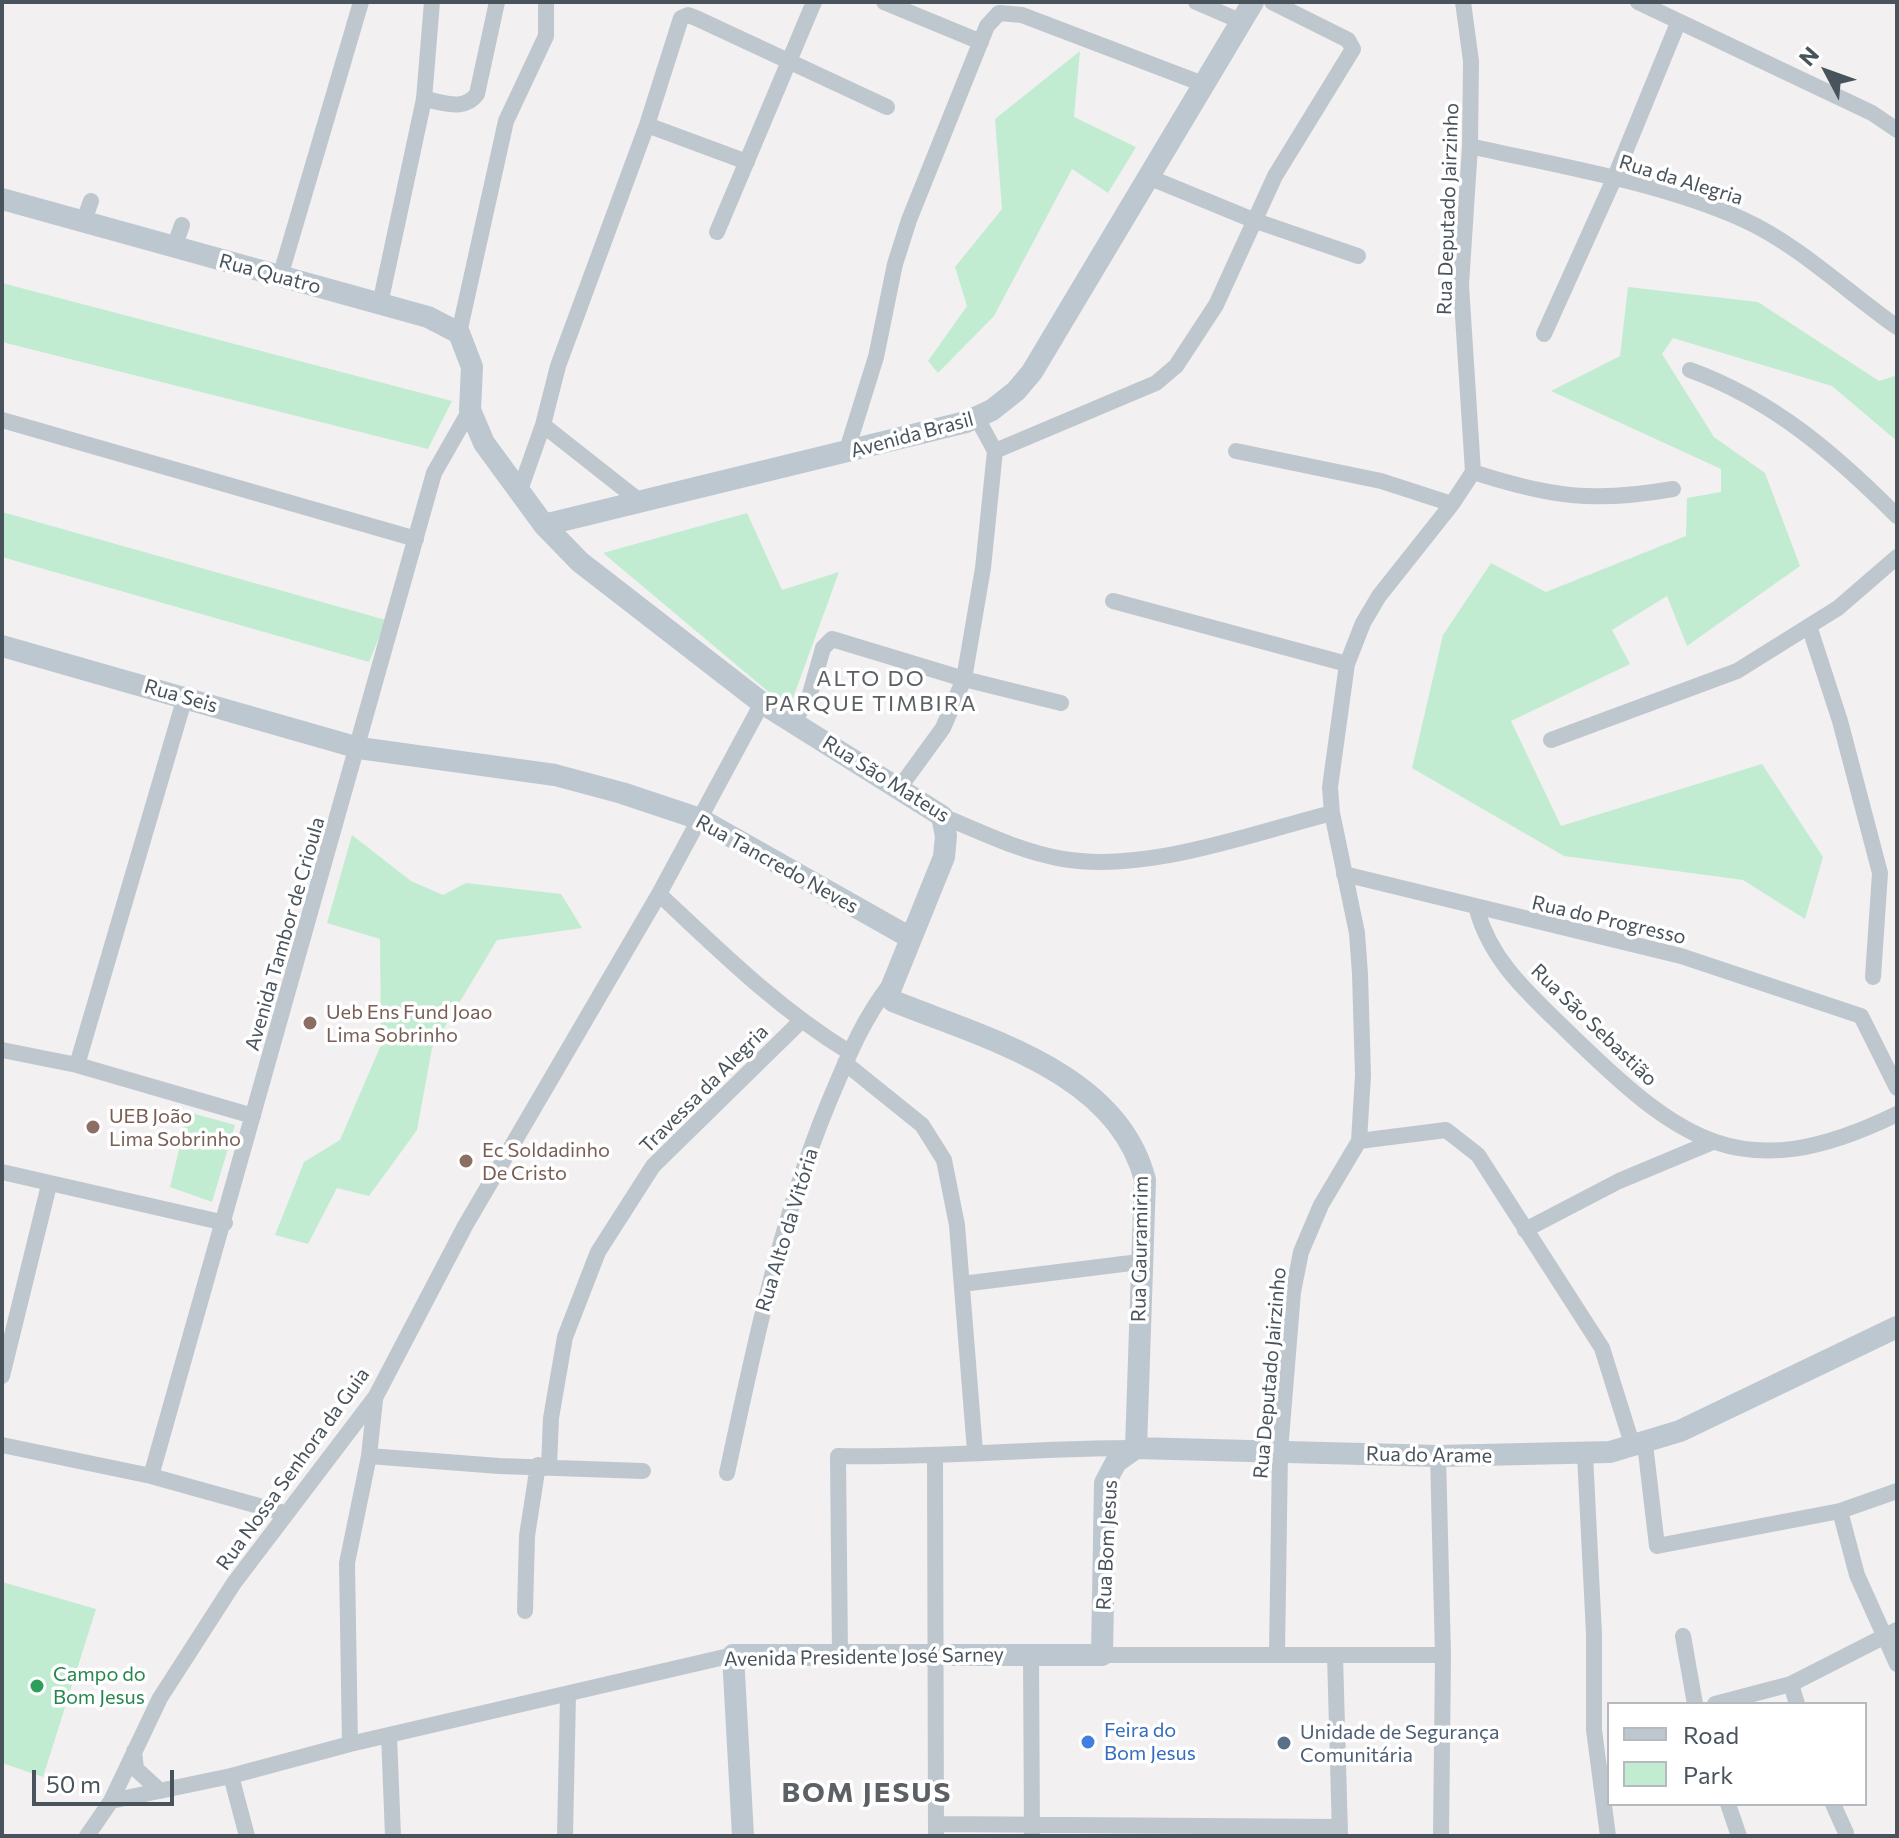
<!DOCTYPE html>
<meta charset="utf-8">
<style>
body{margin:0}
#map{position:relative;width:1899px;height:1838px;overflow:hidden;background:#f2f0f0;font-family:Commissioner,sans-serif}
canvas{display:block}
.frame{position:absolute;inset:0;border:4px solid #49535c;pointer-events:none}
.legend{position:absolute;left:1607px;top:1702px;width:260px;height:104px;box-sizing:border-box;background:#fff;border:2px solid #b6babe;margin:0;padding:10px 14px;list-style:none;font-size:24px;color:#49535c}
.legend li{display:flex;align-items:center;gap:16px;height:40px}
.legend b{width:40px;border:2px solid #b6babe}
.north{position:absolute;left:1787px;top:32px;width:80px;height:80px;-webkit-text-stroke:6px #fff;paint-order:stroke;rotate:311deg;font-size:22px;font-weight:700;line-height:32px;text-align:center;color:#49535c}
.north::after{content:'';display:block;margin:auto;width:28px;height:36px;background:#49535c;clip-path:polygon(50% 0,100% 100%,50% 72%,0 100%)}
.scale{position:absolute;left:32px;top:1770px;width:142px;height:36px;box-sizing:border-box;border:4px solid #49535c;border-top:0;padding-left:10px;font-size:24px;line-height:28px;white-space:nowrap;color:#49535c;-webkit-text-stroke:6px #fff;paint-order:stroke}
</style>
<div id="map">
<canvas width="1899" height="1838"></canvas>
<div class="frame"></div>
<ul class="legend">
<li><b style="height:10px;background:#bdc7d0"></b>Road</li>
<li><b style="height:22px;background:#c2ecd2"></b>Park</li>
</ul>
<div class="north">N</div>
<div class="scale">50 m</div>
</div>
<script>
const context = document.querySelector('canvas').getContext('2d');
context.lineJoin = 'round';
function fill(path, color) { context.fillStyle = color; context.fill(path, 'evenodd'); }
function strokePath(path, color, width, dash) { context.strokeStyle = color; context.lineWidth = width; context.lineCap = dash ? 'butt' : 'round'; context.setLineDash(dash || []); context.stroke(path); }
function drawText(font, color, halo, rows, align = 'center') {
  context.font = font + ' Commissioner,sans-serif'; context.lineWidth = 7; context.setLineDash([]); context.textBaseline = 'middle'; context.strokeStyle = halo; context.fillStyle = color; for (const [text, x, y, turn = 0] of rows) {
    context.save(); context.translate(x, y); context.rotate((+turn || 0) * Math.PI / 180); context.textAlign = isNaN(turn) ? turn : align; if (halo) context.strokeText(text, 0, 0); context.fillText(text, 0, 0); context.restore();
  }
}
const green = new Path2D(`
 M1080,51L1074,117L1136,147L1108,193L1072,169L994,316L938,373L928,361L967,306L955,267L1002,209L995,119Z
 M2,283L452,401L428,449L2,342Z
 M1628,287L1758,302L1879,381L1897,375V441L1832,386L1673,338L1662,354L1714,437L1765,473L1800,566L1687,646L1667,596L1612,630L1630,664L1511,721L1561,826L1762,764L1823,857L1805,919L1743,880L1564,856L1412,768L1443,635L1491,563L1546,592L1686,536L1687,498L1721,492V469L1551,391L1620,356Z
 M2,512L386,620L369,662L2,557Z
 M747,513L782,590L839,572L789,709L603,553Z
 M352,835L411,881L443,895L466,883L561,894L582,928L497,940L432,1048L417,1130L369,1196L337,1188L308,1244L275,1235L304,1162L340,1140L381,1045L380,939L327,923Z
 M188,1112L235,1125L212,1202L170,1187Z
 M2,1582L96,1609L43,1777L2,1763Z`);
const street = new Path2D(`
 M884,2L981,42
 M1196,2L1240,21
 M1638,2L1872,113L1897,130
 M424,99C443,102 464,112 477,94L497,2
 M647,125L747,162
 M1470,146C1558,166 1659,182 1742,219C1798,244 1847,292 1897,327
 M1146,176L1253,220L1358,256
 M83,223L91,201
 M717,232L814,2
 M174,248L182,225
 M280,277L361,2
 M380,304L424,99L432,2
 M459,333L506,121L546,36V2
 M1544,334L1614,179L1678,23
 M1690,370C1773,400 1835,454 1897,516
 M2,420L416,539
 M995,451L1156,383L1176,366L1216,305L1275,176L1353,49L1348,40L1272,2
 M1236,451L1381,481L1452,504
 M846,453L876,357L895,264L909,220L987,26L999,13L1022,15L1203,84
 M1473,472C1550,497 1593,503 1673,489
 M519,493L543,425
 M642,503L543,425L558,366L647,125L681,18L688,15L696,18L887,107
 M1113,601L1347,664
 M1809,626L1840,721L1880,873L1873,977
 M794,722L810,694L823,648L832,639L964,679L1061,703
 M1551,740L1737,671L1838,608L1897,557
 M900,787L943,728L964,679L983,568L995,451L977,418
 M942,816C981,832 1021,852 1063,859C1147,873 1250,834 1332,813
 M1344,874L1681,956L1861,1016L1897,1088
 M659,894C720,951 777,1008 849,1052
 M1477,910C1491,961 1529,994 1566,1030C1680,1141 1741,1190 1897,1114
 M2,1050L77,1065L253,1116
 M845,1063L922,1125L944,1160L957,1225L975,1451
 M77,1065L185,697
 M1359,1141L1446,1130L1478,1155L1602,1348L1633,1447
 M2,1172L225,1223
 M1525,1230L1619,1181L1710,1143
 M962,1284L1139,1262
 M2,1376L49,1185
 M1645,1444L1657,1546L1840,1511L1897,1491
 M2,1445L151,1476L284,1513
 M1585,1455L1594,1634V1730L1608,1836
 M369,1456L499,1466L643,1471
 M1438,1456L1443,1655L1441,1836
 M935,1458L936,1836
 M549,1466L551,1418L565,1337L598,1252L653,1166L800,1022
 M727,1473C754,1348 779,1223 828,1104C846,1062 861,1022 889,986
 M151,1476L434,473L470,410
 M1840,1511L1857,1575L1897,1664
 M525,1611L527,1536L538,1465
 M1683,1636L1695,1704
 M840,1655L838,1456C937,1458 1036,1448 1136,1448
 M1031,1655L1032,1836
 M1102,1655H1443
 M1277,1655L1280,1451L1293,1292L1301,1252L1321,1205L1359,1141L1363,1075L1360,974L1357,933L1332,813L1330,787L1347,664L1363,623L1379,596L1452,504L1473,472L1461,285L1470,146L1471,61L1463,2
 M1335,1655L1340,1834
 M1791,1684L1797,1704
 M1715,1704L1791,1684L1897,1630
 M389,1735L393,1836
 M350,1744L347,1563L369,1456L375,1400
 M134,1751L136,1769L160,1791
 M231,1776L247,1836
 M111,1801L231,1776L350,1744L733,1655
 M1728,1804L1739,1836
 M1833,1804L1846,1833
 M936,1824L1340,1827
 M87,1836L111,1801L160,1698L234,1583L376,1396L465,1226L659,894L762,703
 M565,1836L568,1695`);
const secondary = new Path2D(`
 M2,199L428,317L459,333L472,367L470,410L484,443L544,525L580,562L762,703L942,816L946,836L944,857L889,993L893,1001C984,1038 1118,1072 1145,1180L1136,1448
 M544,525L966,422L992,410L1016,391L1032,372L1253,2
 M2,646L359,748L555,775L622,793L700,819L909,937
 M1136,1448L1438,1456L1610,1452L1680,1431L1897,1327
 M743,1836L733,1655H1102L1105,1483L1116,1462L1136,1448`);
const markers = [
 [310,1023,8,"#8d6e63"],
 [93,1127,8,"#8d6e63"],
 [466,1161,8,"#8d6e63"],
 [37,1686,8,"#2e9e5b"],
 [1088,1742,8,"#3f7fe0"],
 [1284,1743,8,"#5c6f8a"]
];
const streetNames = [
 ["Rua da Alegria",1681,180,17],
 ["Rua Deputado Jairzinho",1448,209,-88],
 ["Rua Quatro",270,274,15],
 ["Avenida Brasil",912,435,-15],
 ["Rua Seis",181,696,16],
 ["Rua São Mateus",886,779,32],
 ["Rua Tancredo Neves",777,864,29],
 ["Rua do Progresso",1609,920,13],
 ["Avenida Tambor de Crioula",285,934,-74],
 ["Rua São Sebastião",1594,1025,44],
 ["Travessa da Alegria",704,1089,-45],
 ["Rua Alto da Vitória",787,1230,-73],
 ["Rua Gauramirim",1140,1249,-89],
 ["Rua Deputado Jairzinho",1270,1373,-85],
 ["Rua do Arame",1429,1455,1],
 ["Rua Nossa Senhora da Guia",293,1469,-54],
 ["Rua Bom Jesus",1107,1545,-87],
 ["Avenida Presidente José Sarney",864,1657,-1]
];
const educationNames = [
 ["Ueb Ens Fund Joao",326,1012],
 ["Lima Sobrinho",326,1035],
 ["UEB João",109,1116],
 ["Lima Sobrinho",109,1139],
 ["Ec Soldadinho",482,1150],
 ["De Cristo",482,1173]
];
const leisureNames = [
 ["Campo do",53,1674],
 ["Bom Jesus",53,1697]
];
const shopNames = [
 ["Feira do",1104,1730],
 ["Bom Jesus",1104,1753]
];
const serviceNames = [
 ["Unidade de Segurança",1300,1732],
 ["Comunitária",1300,1755]
];
const neighbourhoodNames = [
 ["ALTO DO",871,679],
 ["PARQUE TIMBIRA",871,704]
];
const districtNames = [
 ["BOM JESUS",867,1793]
];
fill(green, '#c2ecd2');
strokePath(street, '#bfc7ce', 16);
strokePath(secondary, '#bdc7d0', 22);
for (const [x, y, r, color] of markers) { const dot = new Path2D(); dot.arc(x, y, r, 0, 2 * Math.PI); context.fillStyle = color; context.fill(dot); strokePath(dot, '#fff', 3); }
drawText('20px', '#49535c', '#fff', streetNames);
drawText('20px', '#785e54', '#fff', educationNames, 'left');
drawText('20px', '#27864d', '#fff', leisureNames, 'left');
drawText('20px', '#366cbe', '#fff', shopNames, 'left');
drawText('20px', '#4e5e75', '#fff', serviceNames, 'left');
context.letterSpacing = '2px';
drawText('22px', '#5d6165', '#fff', neighbourhoodNames);
context.letterSpacing = '0px';
context.letterSpacing = '2px';
drawText('bold 28px', '#5d6165', '#fff', districtNames);
context.letterSpacing = '0px';
</script>
